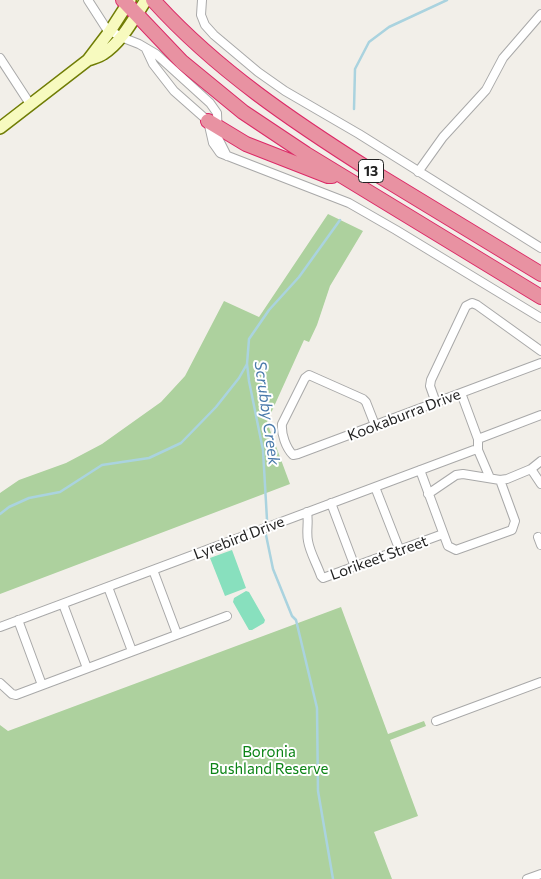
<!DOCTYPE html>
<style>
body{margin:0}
canvas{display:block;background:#f2efe9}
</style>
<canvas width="541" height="879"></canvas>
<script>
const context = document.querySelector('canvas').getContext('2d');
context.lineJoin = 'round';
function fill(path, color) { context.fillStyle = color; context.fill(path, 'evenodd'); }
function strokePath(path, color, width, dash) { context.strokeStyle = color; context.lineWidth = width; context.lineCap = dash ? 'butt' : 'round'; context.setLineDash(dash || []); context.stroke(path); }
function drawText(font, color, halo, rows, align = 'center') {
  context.font = font + ' Commissioner,sans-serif'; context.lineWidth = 4; context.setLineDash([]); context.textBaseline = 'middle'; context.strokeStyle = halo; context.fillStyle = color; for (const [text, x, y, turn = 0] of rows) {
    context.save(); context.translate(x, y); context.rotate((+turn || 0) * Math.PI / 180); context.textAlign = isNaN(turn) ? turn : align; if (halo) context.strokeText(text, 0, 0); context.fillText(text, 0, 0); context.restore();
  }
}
const forest = new Path2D(`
 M328,214L363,231L330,286L317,325L309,342L304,340L267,422L290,484L0,594V493L19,480L66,463L102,444L161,402L185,376L224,301L259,317Z
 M341,607L388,734L424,721L426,726L390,740L418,816L374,832L392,879H0V725L8,731Z`);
const pitch = new Path2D(`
 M232,550L246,588L225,596L210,558Z
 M246,591L249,592L265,620L264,623L252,630H249L233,602L234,598Z`);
const stream = new Path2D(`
 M354,109L355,69L369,42L389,27L447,0
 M0,514L9,507L29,498L60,492L102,465L149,458L181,443L216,407L239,378L247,364
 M267,520L263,450L249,381L247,364L249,339L269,310L299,277L340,220
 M266,535L273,569L292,616L296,620L317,708L318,791L333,879`);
const street = new Path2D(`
 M88,0L106,28L121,37L139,44L156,54L210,103L217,113L218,138L227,156
 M202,0L201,15L205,25L214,35L258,72L285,91L359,134L541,248
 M146,49L153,64L174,91L208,121L213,143L220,153L349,203L396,230L541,318
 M0,58L30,104
 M418,172L443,137L486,90L503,58L541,14
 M461,393L478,439V450L490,478
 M436,403L430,386L431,380L466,306L472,303L477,305L541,351
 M375,425L366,402L363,399L309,375L305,378L282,424C281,434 286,448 293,455L298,454L541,363
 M478,439L541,415
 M531,469L541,484
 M420,470L448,546L456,550L512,530L515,521L500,480
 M375,487L400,551
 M428,494L456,475L463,474L500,480L507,479L531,469L541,461
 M331,503L355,567
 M307,512C309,522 306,531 308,541C310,553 317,564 321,576L323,578L443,534
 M538,537L541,545
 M153,570L177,634
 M108,587L132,651
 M63,604L87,668
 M18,620L42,685
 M0,627L474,450H478
 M0,683L12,694L16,695L227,616
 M436,721L541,682
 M527,879L541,874`);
const secondary = new Path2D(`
 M88,60L110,31L130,0
 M0,128L88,60C93,58 99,57 103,54C122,42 134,18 146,0`);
const highway = new Path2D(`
 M123,0L182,62L243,112L306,154L541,297
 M153,0C216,70 294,122 373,172C429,206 485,240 541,274
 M208,121L246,144L328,176H332`);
const shields = [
 [371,171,25]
];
const shieldNames = [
 ["13",371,171]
];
const streetNames = [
 ["Kookaburra Drive",404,415,-21],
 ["Lyrebird Drive",239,538,-21],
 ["Lorikeet Street",379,558,-20]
];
const parkNames = [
 ["Boronia",269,752],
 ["Bushland Reserve",269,769]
];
const waterNames = [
 ["Scrubby Creek",267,413,82]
];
fill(forest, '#add19e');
fill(pitch, '#88e0be');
strokePath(stream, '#aad3df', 2.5);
strokePath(street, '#a9a9a9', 10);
strokePath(secondary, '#707d05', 14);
strokePath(highway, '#dc2a67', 16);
strokePath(street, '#fff', 8);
strokePath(secondary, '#f7fabf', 11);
strokePath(highway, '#e892a2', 14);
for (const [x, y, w] of shields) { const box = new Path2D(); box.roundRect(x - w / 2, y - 11.5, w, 23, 4); context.fillStyle = '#fff'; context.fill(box); strokePath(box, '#222', 1); }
drawText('bold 14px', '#222', null, shieldNames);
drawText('15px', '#222', '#fff', streetNames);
drawText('15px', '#0c8416', '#fff', parkNames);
drawText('italic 16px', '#4a7aab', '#fff', waterNames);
</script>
